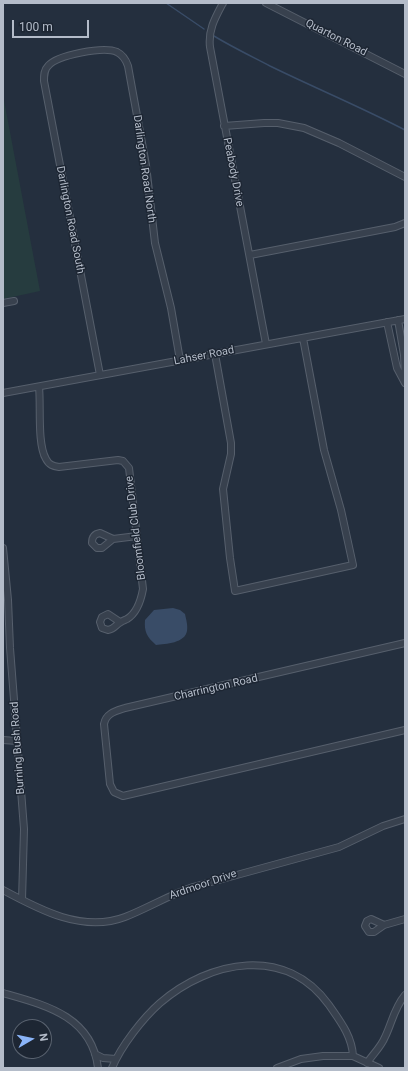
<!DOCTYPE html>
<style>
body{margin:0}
#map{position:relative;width:408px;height:1071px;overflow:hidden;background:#242f3e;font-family:Roboto,sans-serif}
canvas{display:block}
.frame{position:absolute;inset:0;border:4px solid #b4bcc9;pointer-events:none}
.north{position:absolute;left:12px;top:1019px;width:40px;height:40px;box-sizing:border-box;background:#1d2633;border:1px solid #59626f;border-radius:50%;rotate:81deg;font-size:11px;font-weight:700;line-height:16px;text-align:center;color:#b4bcc9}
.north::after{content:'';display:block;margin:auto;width:14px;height:18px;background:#8ab4f8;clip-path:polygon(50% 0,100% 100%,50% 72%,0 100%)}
.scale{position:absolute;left:12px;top:20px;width:77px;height:18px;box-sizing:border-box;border:2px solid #b4bcc9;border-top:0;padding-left:5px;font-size:12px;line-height:14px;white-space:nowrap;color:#b4bcc9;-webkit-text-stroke:3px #1d2633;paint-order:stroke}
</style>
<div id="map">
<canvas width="408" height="1071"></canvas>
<div class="frame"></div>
<div class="north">N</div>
<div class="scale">100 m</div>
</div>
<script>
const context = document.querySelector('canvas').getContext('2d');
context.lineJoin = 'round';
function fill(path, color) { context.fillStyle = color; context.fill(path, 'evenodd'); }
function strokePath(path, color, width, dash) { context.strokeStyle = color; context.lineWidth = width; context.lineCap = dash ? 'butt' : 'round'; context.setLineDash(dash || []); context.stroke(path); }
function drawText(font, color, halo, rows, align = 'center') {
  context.font = font + ' Roboto,sans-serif'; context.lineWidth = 3; context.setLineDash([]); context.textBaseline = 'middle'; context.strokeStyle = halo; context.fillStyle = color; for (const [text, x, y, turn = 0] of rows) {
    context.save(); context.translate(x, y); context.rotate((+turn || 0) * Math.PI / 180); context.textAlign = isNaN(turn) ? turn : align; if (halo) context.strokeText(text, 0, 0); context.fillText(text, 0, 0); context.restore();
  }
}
const green = new Path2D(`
 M3,95L40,291L3,299Z`);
const water = new Path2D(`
 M173,608L180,610L185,614C186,619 188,625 187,631C185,643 166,644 156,645C147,637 144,632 145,620L154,610Z`);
const stream = new Path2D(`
 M166,3L204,29
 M214,36C232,47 251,56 270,66C315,88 361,107 405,130`);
const minor = new Path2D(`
 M223,3C215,18 208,30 210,47L266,344
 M266,3L405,74
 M224,126L264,123H278L304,128L339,143L405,177
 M250,255L395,227L405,223
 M3,303L14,301
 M398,320L404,355L405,376
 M387,322L397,368L405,383
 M215,354L231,443V454L223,489L230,558L235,591L353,565L341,510L324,450L303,338
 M100,375L44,81C44,75 44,70 48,66C57,55 104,46 117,52C123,55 126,60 128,66L146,165L155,243L171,308L180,360
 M39,387C41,405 37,444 46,459C49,465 53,466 59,467L118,460L123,461L129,468L143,589C141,600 137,613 127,619C125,620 122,621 121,622C115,625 115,629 108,630L102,628L100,622L102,617L108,614L120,622
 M3,393L405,319
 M113,539L102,548H97L92,543C92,537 94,534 100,533L113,539L137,536
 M3,548L8,600L10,648L24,829L22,900
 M405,643L125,708C116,711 106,713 104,724L110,784L114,792L123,796L405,730
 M3,740L17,741
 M3,890C40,910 83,933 125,917C148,908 169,895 193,887L339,847L383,826L405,819
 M384,925L371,919L367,921L365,926L369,932H374L384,925L405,919
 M3,993C45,1005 92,1016 98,1068
 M95,1054L103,1058L116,1059
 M367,1063C373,1054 381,1047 385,1037C392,1023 394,1008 405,995
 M112,1068C121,1046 143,1018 160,1003C210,960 286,945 329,1005C340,1021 352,1036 353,1056
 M277,1068L301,1059L323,1056H353L379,1068`);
const streetNames = [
 ["Quarton Road",336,38,27],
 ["Darlington Road North",144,169,82],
 ["Peabody Drive",233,172,79],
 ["Darlington Road South",70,220,79],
 ["Lahser Road",204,356,-11],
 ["Bloomfield Club Drive",136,528,-97],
 ["Charrington Road",216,688,-13],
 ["Burning Bush Road",18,748,-94],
 ["Ardmoor Drive",203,885,-19]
];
fill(green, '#263c3f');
fill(water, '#394c67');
strokePath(stream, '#394c67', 1.5);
strokePath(minor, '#565f6c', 8);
strokePath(minor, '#38414e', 6);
drawText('11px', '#b4bcc9', '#1d2633', streetNames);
</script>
